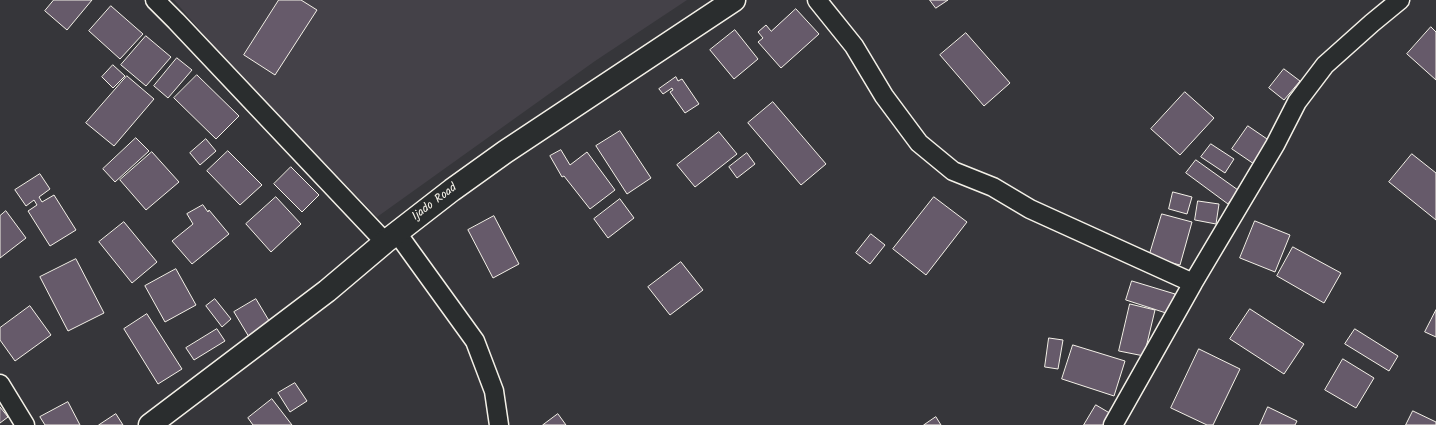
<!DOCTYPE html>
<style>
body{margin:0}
canvas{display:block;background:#36363a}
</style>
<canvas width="1436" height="425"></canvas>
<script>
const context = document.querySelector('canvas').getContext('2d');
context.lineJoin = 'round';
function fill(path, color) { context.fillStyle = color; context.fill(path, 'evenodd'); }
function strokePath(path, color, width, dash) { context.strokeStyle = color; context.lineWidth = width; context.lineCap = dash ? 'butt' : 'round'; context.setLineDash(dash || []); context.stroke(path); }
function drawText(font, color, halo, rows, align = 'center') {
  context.font = font + ' Kalam,sans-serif'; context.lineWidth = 4; context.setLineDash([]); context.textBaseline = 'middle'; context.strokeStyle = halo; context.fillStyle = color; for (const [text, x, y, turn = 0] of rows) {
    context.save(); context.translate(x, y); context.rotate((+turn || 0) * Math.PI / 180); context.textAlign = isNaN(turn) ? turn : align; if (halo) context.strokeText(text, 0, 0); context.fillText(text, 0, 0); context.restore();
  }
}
const built = new Path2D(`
 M174,0H687L595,61L377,217L231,66Z`);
const building = new Path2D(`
 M54,0H92L67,30L45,11Z
 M279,0H301L317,10L275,75L244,55Z
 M930,0H948L936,8Z
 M111,6L143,34L120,59L89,31Z
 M796,9L819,34L781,68L758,42L763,38L758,32L766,25L771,31Z
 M1431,27L1436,32V80L1407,54Z
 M735,30L758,59L734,79L710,50Z
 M966,33L1010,83L984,106L940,55Z
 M146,36L171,57L146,86L121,65Z
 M177,58L192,70L168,98L154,86Z
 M113,65L125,76L113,88L102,77Z
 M1284,69L1300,81L1284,100L1269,88Z
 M197,75L239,116L216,139L174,98Z
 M127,76L154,99L114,146L86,123Z
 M676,77L678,81L682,79L699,104L685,113L670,92L673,90L672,88L663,94L659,89Z
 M1185,92L1214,118L1180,155L1151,129Z
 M773,102L826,164L801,185L748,123Z
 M1248,126L1270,141L1254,164L1232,149Z
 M620,131L651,178L627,194L596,146Z
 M719,132L737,154L695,187L677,165Z
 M136,138L149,151L115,182L103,169Z
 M206,139L216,151L200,165L190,153Z
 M1211,144L1234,159L1225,173L1201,157Z
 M561,150L570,165L587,152L615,190L590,209L564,176L562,177L550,156Z
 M228,151L262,185L240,205L207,171Z
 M152,152L179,182L146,210L120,180Z
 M747,153L755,164L737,178L729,167Z
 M1412,154L1436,173V220L1389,182Z
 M1196,160L1238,190L1228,204L1186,173Z
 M291,167L319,195L302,212L274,184Z
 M40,174L50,189L39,197L42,202L54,195L76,230L50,246L28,211L37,205L34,200L26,206L15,190Z
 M1173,192L1192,197L1187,214L1169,209Z
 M276,197L301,224L271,252L246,224Z
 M934,197L967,222L926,275L893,249Z
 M620,199L634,218L608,238L594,219Z
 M1198,201L1219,204L1216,224L1195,220Z
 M203,205L208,212L209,210L229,234L192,264L172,241L193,224L187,214Z
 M6,211L26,238L0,258V216Z
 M1162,214L1192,222L1180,265L1149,257Z
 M494,216L519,264L493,278L468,230Z
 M1255,221L1290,235L1275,272L1240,258Z
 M124,222L157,262L132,283L99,242Z
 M871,234L885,245L870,264L856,253Z
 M1293,247L1341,273L1324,303L1277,276Z
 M76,259L104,313L68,331L40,277Z
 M681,262L703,290L670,315L648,287Z
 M176,269L196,305L165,322L145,286Z
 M1132,281L1175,294L1169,314L1126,300Z
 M215,299L231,319L222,327L206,306Z
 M256,299L271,324L249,337L234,312Z
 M1130,304L1155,310L1144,356L1119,351Z
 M30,306L51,335L15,361L0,340V328Z
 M1250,309L1304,344L1284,374L1230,339Z
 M1436,310V337L1425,332Z
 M147,314L182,369L158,384L124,329Z
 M217,329L225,341L194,360L186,348Z
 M1355,329L1398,356L1389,371L1345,344Z
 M1049,338L1063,340L1058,369L1045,367Z
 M1073,345L1125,361L1114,396L1062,379Z
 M1199,349L1240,369L1213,425H1207L1171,408Z
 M1343,359L1374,378L1356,408L1325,390Z
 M295,383L307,401L290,412L278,393Z
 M272,399L292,425H253L248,418Z
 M68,402L80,425H45L40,417Z
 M1096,405L1113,415L1107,425H1084Z
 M0,407L8,417L0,423Z
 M1268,407L1297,421L1295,425H1260Z
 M1413,411L1436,422V425H1406Z
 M116,414L123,425H99Z
 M558,414L566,425H543Z
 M936,417L941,425H924Z`);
const street = new Path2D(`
 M155,0L176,21L385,242
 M817,0L854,46L884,96L919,143L953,171L993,187L1030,209L1193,283
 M397,233L475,341L494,391L499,425
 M0,384L25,425
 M1113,425L1193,283L1275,145L1297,102L1325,65L1372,23L1400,0`);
const secondary = new Path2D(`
 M150,425L327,291L385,242L452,190L505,152L734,0`);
const streetNames = [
 ["Ijado Road",435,203,-37]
];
fill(built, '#444148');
fill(building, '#665a6a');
strokePath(building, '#f4f1e8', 1);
strokePath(street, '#f4f1e8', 21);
strokePath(secondary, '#f4f1e8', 25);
strokePath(street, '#2a2d2e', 18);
strokePath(secondary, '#2a2d2e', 22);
drawText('12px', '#f4f1e8', '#2a2d2e', streetNames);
</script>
